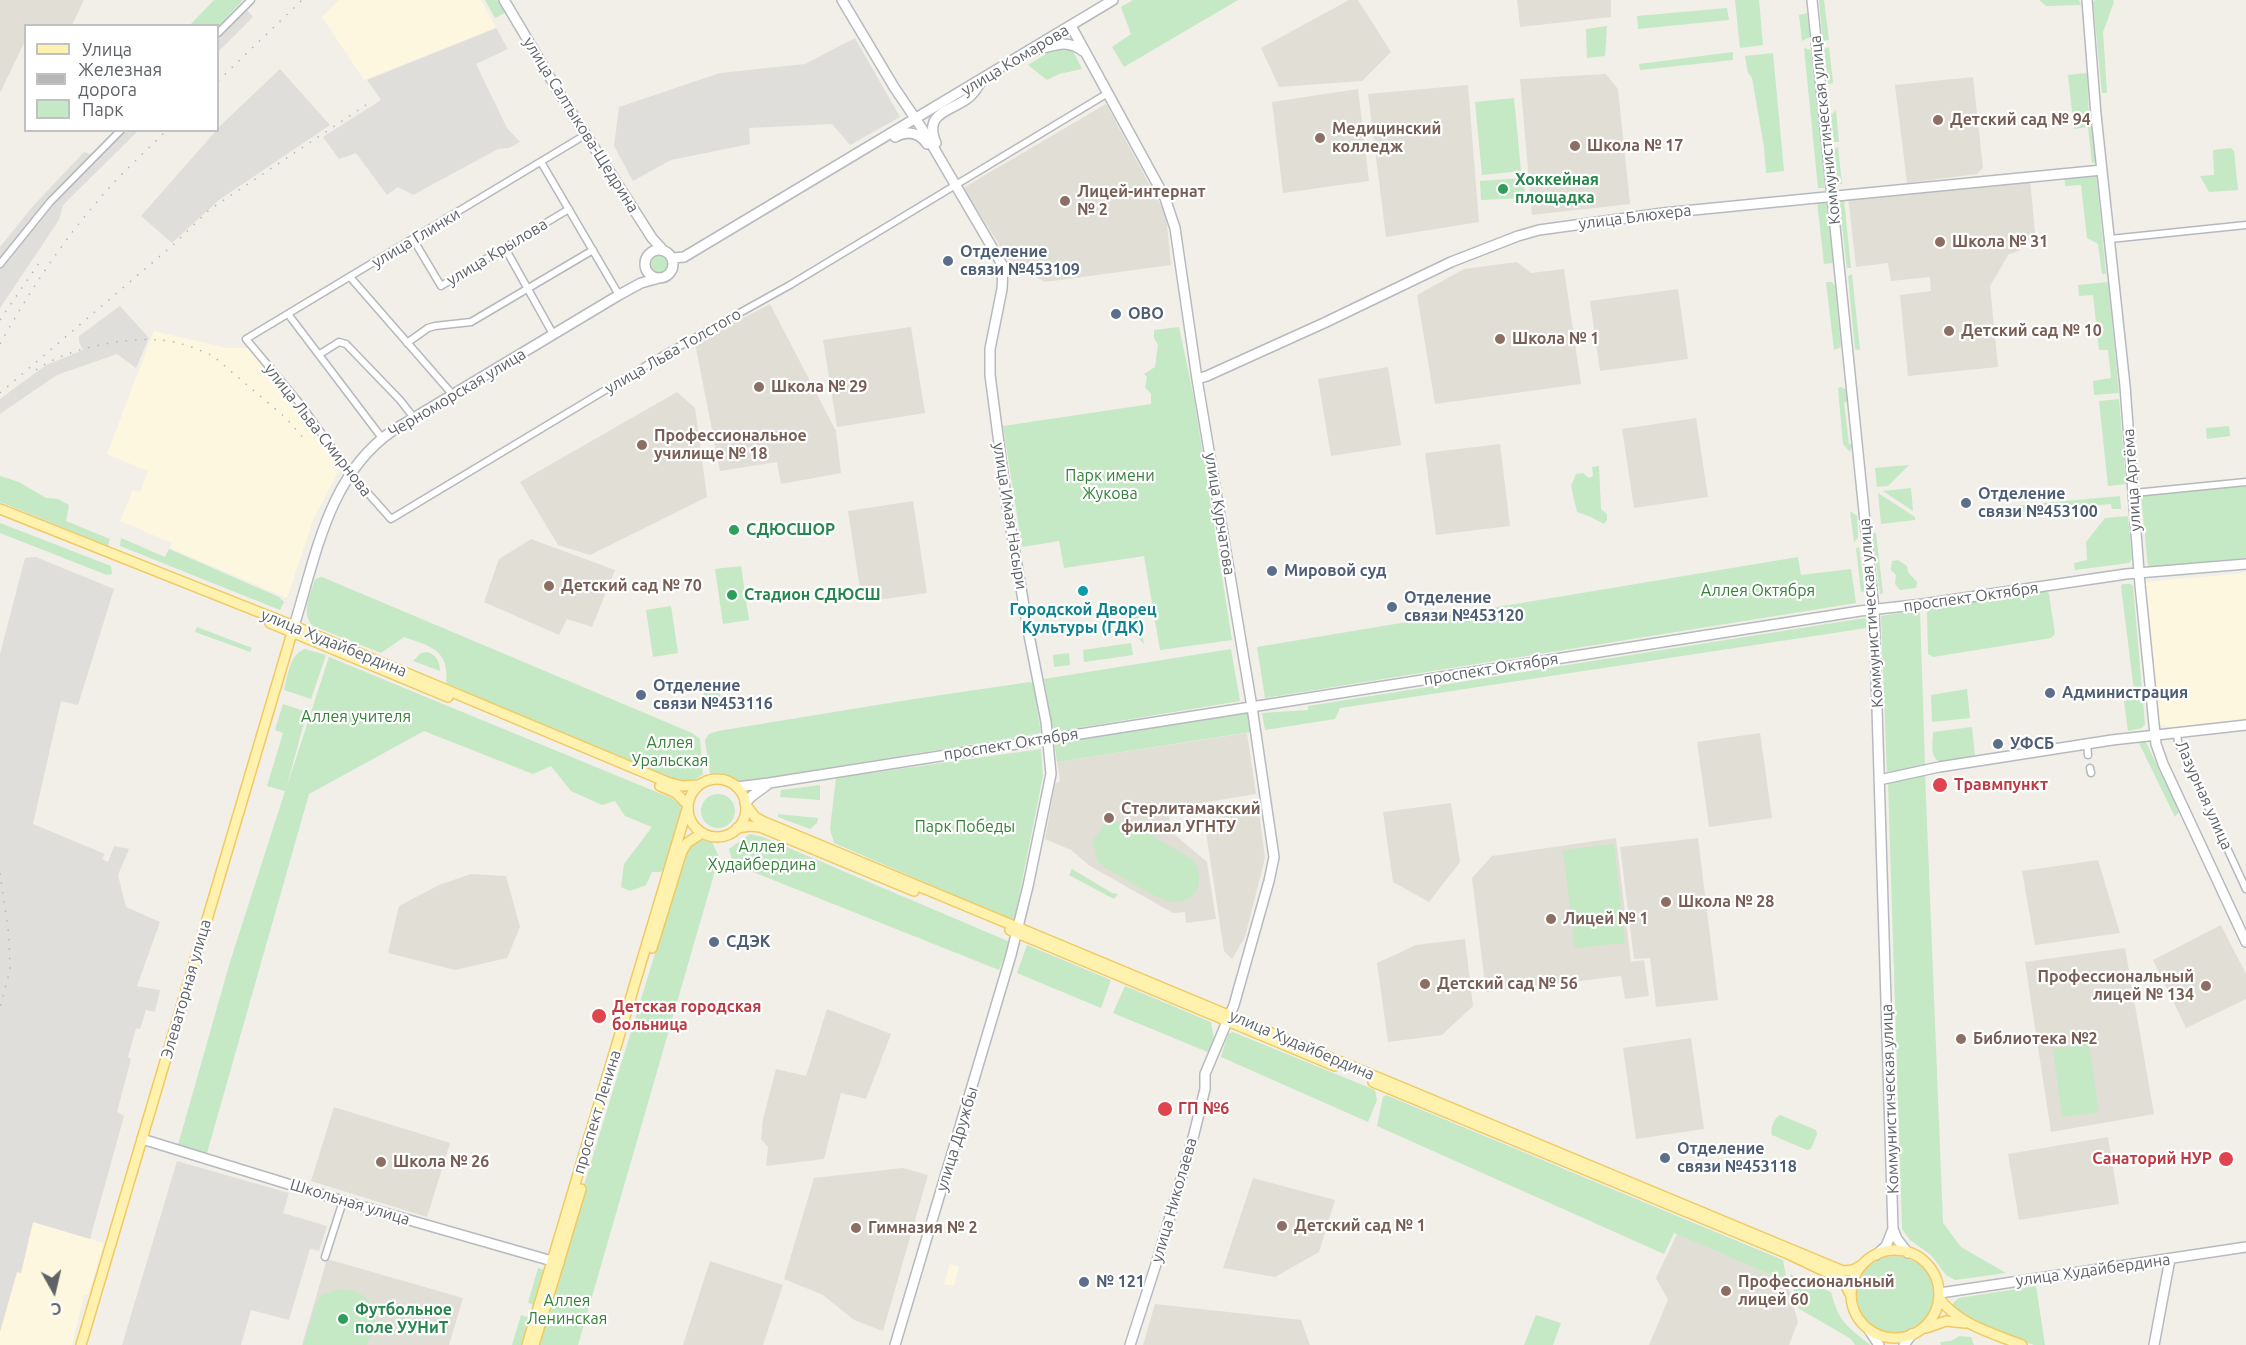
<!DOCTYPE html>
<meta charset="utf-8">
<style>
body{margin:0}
#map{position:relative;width:2246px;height:1345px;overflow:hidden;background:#f1efe8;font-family:Ubuntu,sans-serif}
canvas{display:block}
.legend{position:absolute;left:24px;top:24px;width:195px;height:108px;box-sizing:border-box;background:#fff;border:2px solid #bfc1c3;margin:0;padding:8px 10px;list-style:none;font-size:18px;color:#5f6368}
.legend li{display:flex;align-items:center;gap:12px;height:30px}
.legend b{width:30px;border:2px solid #bfc1c3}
.north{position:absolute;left:24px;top:1261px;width:60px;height:60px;-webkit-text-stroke:4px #fff;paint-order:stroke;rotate:172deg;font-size:16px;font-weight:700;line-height:24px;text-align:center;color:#5f6368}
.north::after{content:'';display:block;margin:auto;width:21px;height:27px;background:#5f6368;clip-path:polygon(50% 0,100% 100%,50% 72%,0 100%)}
</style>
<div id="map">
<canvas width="2246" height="1345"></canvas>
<ul class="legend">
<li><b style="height:8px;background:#fff2af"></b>Улица</li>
<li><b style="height:8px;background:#b6b7b8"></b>Железная дорога</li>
<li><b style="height:16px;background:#c5e8c5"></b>Парк</li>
</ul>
<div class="north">С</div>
</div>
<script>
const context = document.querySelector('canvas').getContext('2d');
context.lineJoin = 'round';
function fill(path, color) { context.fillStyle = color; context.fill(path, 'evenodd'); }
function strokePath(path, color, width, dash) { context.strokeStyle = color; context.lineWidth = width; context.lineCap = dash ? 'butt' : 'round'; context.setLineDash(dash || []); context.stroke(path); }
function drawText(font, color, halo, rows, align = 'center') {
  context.font = font + ' Ubuntu,sans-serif'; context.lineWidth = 4.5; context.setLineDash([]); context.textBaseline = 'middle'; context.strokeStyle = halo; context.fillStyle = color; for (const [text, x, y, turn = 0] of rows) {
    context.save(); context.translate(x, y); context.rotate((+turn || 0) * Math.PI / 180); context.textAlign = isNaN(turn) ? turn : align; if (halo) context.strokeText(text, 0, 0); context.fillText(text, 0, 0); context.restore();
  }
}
const commercial = new Path2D(`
 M339,0H481L496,28L364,80L322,17Z
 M154,331L226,348H248L341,466L313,520L287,598L170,548L172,543L120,521L133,490L140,492L148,471L107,454Z
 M2246,573V723L2176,731L2160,723L2146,582Z
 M33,1222L104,1243L88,1295H84L72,1345H0V1332L17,1272L21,1273Z
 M950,1264L959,1267L954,1286L944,1284Z`);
const industrial = new Path2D(`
 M241,3L253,17L218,52V27Z
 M496,28L508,49L476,64L507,128L520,142L509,148L498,149L413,195L398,187L387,195L356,153L339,159L323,137L381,100L367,80Z
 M855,38L900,117L850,145L832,124L749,128L750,144L671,160L633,181L614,146L619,107L720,73L805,64Z
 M280,69L330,125L219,200L172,243L141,216L222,124Z
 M117,131H138L63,205L59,220L0,308V247L33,206L84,152L93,155Z
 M120,306L149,338L136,368L117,354L57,375L0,414V399L46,365L83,350L79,342V336Z
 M36,557L114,589L78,705L61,701L33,824L105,854L102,859L108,862L114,846L129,849L118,875L126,907L160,922L137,986L160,990L155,1012L146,1010L140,1029L136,1028L128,1057L131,1059L117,1112L124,1116L90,1239L33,1222L21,1273L17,1272L0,1332V654L25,558Z
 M177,1161L289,1193L283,1213L327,1226L319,1251L310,1249L289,1320L251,1310L241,1345H122Z`);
const education = new Path2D(`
 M0,0H84L72,25L26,26L25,41L0,93Z
 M1349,0H1358L1391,52L1362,81L1279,87L1261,48Z
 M1517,0H1611V17L1520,27Z
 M1606,74L1618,89L1630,204L1532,215L1520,79Z
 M1973,77L1983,168L1977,174L1907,183L1895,85Z
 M1468,85L1479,222L1386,237L1368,94Z
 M1358,89L1369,181L1283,193L1272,102Z
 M1106,104L1166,215L1171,265L1045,282L1011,263L963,188Z
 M2030,179L2035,233L2019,251L2009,254L1990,286L1998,367L1908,376L1900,295L1931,291L1930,277L1891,281L1888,263L1856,267L1848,197Z
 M1517,262L1531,273L1564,269L1581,384L1435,404L1417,295L1464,269Z
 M1678,289L1688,359L1600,371L1590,301Z
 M770,304L836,431L841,473L781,484L777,462L720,471L695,343Z
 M911,327L925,413L837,427L823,340Z
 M1388,367L1401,445L1331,456L1318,379Z
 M677,392L695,408L707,497L590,555L558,545L520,482Z
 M1696,418L1708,497L1634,508L1622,429Z
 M1500,444L1510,526L1436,535L1425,453Z
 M913,501L927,593L862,602L848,511Z
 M531,539L615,570L592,627L567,619L559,635L484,602L499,559Z
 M1247,733L1256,794L1171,808L1168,829L1207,862L1216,919L1186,923L1185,912L1173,913L1090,866L1071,850L1045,839L1055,784L1060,781L1057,762Z
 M1760,733L1772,818L1709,827L1697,742Z
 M1451,803L1460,862L1429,902L1393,882L1383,812Z
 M1259,811L1265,858L1245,937L1232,959L1224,951L1204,819Z
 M1616,838L1631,962L1644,960L1649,996L1625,999L1621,976L1486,992L1472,878L1492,856Z
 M1698,838L1718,1000L1656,1007L1650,958L1634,959L1620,847Z
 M2098,860L2120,933L2035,945L2022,871Z
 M471,874L506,876L520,927L507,958L455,970L388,953L399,906L439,885Z
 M2221,925L2246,974V999L2186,1028L2153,960Z
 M1465,939L1473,1006L1442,1035L1388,1042L1377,963L1416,945Z
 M2125,948L2154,1114L2051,1132L2025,962Z
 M827,1009L891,1034L866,1099L841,1093L824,1159L766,1166L768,1147L761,1139L763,1119L776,1069L806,1076Z
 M1691,1038L1704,1129L1636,1139L1623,1048Z
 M334,1107L450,1143L427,1217L311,1181Z
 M2108,1137L2119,1204L2019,1220L2008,1154Z
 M903,1168L928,1175L883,1331L854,1320L823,1295L784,1279L814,1178Z
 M1253,1178L1335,1200L1319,1252L1275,1277L1223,1268Z
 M1677,1234L1787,1282L1798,1322L1789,1345H1649L1668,1300L1656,1278Z
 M327,1259L463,1298L449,1345H302Z
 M710,1261L783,1285L763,1345H683Z
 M1155,1304L1301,1320L1310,1345H1143Z`);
const green = new Path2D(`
 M214,0H243L218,27V26L190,25Z
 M485,0H498L505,13L495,18Z
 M1133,0H1238L1124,67L1112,47L1131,34L1121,7Z
 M1735,0H1759L1763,45L1740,48Z
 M1819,0H1824L1829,40L1823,41Z
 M2039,0H2079L2081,5L2046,6Z
 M2095,0H2113L2114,2L2103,32L2107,93H2102L2093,2Z
 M1727,8L1729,20L1638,29L1637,16Z
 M1807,13L1810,37L1802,41L1799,15Z
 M1607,26L1605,56L1587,58L1586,29Z
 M1057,47L1072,49L1082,69L1059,74L1047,80L1028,65Z
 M1829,47L1833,83L1828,84L1824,49Z
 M1804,48L1811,50L1825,188H1818Z
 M1733,52V60L1640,70L1639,64Z
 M1773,53L1784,171L1766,173L1764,147L1752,78L1748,73L1745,56Z
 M2087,73L2089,117L2092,126L2096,162L2092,163L2088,127L2074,129L2068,75Z
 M1514,98L1521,171L1482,175L1475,102Z
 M1836,110L1839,142H1834L1831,115Z
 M1838,147L1842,184H1837L1834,149Z
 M2231,148L2234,151L2238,190L2209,192L2200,176L2214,175L2213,150Z
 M2096,172L2106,274H2102L2098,244L2087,238L2081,185L2065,186L2064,175Z
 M1524,178L1525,198L1481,200L1480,181Z
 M1844,199L1851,268H1847L1839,200Z
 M1822,200L1827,203L1833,263L1824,264L1817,201Z
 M651 264a9 9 0 1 1 18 0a9 9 0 1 1-18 0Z
 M1852,274L1860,350L1855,349L1848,276Z
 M1826,282H1832L1835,286L1841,347L1834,350Z
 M2108,282L2119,393L2094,395L2093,381L2111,378L2108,350H2099L2093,295L2079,296L2078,285Z
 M1179,327L1194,398L1232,640L1160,650L1144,556L1064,568L1059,541L1022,547L1003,426L1151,404V394L1145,387L1147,377L1144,374L1155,367L1158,345L1154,338V330Z
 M1841,387L1846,390L1848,401L1844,403L1849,444H1853L1850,452L1843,444L1838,388Z
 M2119,399L2126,484L2108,486L2099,401Z
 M2229,426L2230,436L2207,439L2206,428Z
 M1909,465L1888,486L1877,487L1875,468Z
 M1599,466L1601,509L1607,514V520L1604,524L1591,517L1577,512L1571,486L1576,474L1583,473L1589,478L1593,476L1592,467Z
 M0,476L19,482L46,498L58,499L69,505L66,521L110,539L108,546L0,502Z
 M2246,486V558L2148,567L2141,496Z
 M1911,488L1913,511L1883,491Z
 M1878,493L1915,517V520L1881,524Z
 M2120,496L2121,509H2112L2111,504L2059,509V515L2036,517L2035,511L2014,513V518L2004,519L1999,512L2002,507Z
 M1850,511L1857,516L1858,538L1854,542Z
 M2128,516L2132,559L2129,563L2075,570L2074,563L2087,560L2086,542L2105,518Z
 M0,523L111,566L112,574L107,575L0,533Z
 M1872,533H1876L1883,593L1880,594Z
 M121,538L165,557L169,549L279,597L284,602L280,610L120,546Z
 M1859,547L1865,591L1861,592L1856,548Z
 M1798,557L1801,575L1851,569L1856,603L1265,698L1257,647Z
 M1898,560L1907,566L1908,572L1917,582L1916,588L1900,590L1895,584L1896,575L1891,570L1892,561Z
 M741,566L749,620L723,624L715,569Z
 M322,577L692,733L700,739L703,774L695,780L671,781L446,683C450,650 430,646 404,637L381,653L313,626C300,613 311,594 315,579Z
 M2123,584H2131L2133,586L2145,724L2142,728L2128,731L2124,701L2135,699L2121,586Z
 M2045,589L2049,594L2055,634L2051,638L1933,657L1928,654L1927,613L1932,606Z
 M671,606L678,653L653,657L646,610Z
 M1920,610L1925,766L1887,775L1881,616Z
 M1139,616L1144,644L1136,636L1133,617Z
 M1865,618L1873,627L1340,708L1335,719L1265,730L1262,713L1308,710V706Z
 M197,627L252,648L250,652L195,632Z
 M1131,643L1133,655L1084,662L1083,650Z
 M305,649L326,655L311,699L284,690C288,675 289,655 305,649Z
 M1231,649L1240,701L1053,732L1044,679Z
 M427,652C436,654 440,662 440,671L413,661L421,653Z
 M1069,653L1070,665L1054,667L1053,655Z
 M329,657L671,798L681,805V814L666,869L660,872H652L646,885L630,891L621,887L624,864L652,827L625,816L615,801L602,805L571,791L551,766L533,774L424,731L309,794L207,1153L178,1145L230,962L285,791L267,786L283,733L275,730L283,704L307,712L286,789Z
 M1030,682L1033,683L1041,733L741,782L724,775L710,774L705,740L709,734L718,731L914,699Z
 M719,685L721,701L705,703L703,688Z
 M1967,689L1970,718L1932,722L1931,695Z
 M1248,711L1251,732L1057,762L1054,741Z
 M1972,727L1975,757L1941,762C1929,758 1933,743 1933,732Z
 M2137,739L2146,742L2179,812L2175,817Z
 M1041,749L1043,776L1014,921L834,843L830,829L836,778Z
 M1925,773L1943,1223L1961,1247L2006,1273L1955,1280L1946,1275L1931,1255L1910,1240L1902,1229L1888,781Z
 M820,785V800L780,797L781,790Z
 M701 811a17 17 0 1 1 34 0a17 17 0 1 1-34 0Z
 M778,814L818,818L817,823L810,829L778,817Z
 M1114,821L1132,824L1193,860C1199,869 1202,880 1196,891C1191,899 1181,903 1171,902C1158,899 1118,875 1104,867L1097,860L1093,840L1105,825Z
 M750,834L763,837L1010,942L999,970L733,864L729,849Z
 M695,839L712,842L719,857L578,1345H535L687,849Z
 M1614,844L1625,943L1575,948L1563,850Z
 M1072,869L1112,893L1118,894L1114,899L1069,875Z
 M1027,945L1111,980L1101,1008L1017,973Z
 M1125,986L1211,1022L1214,1040L1210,1053L1113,1013Z
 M1233,1032L1375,1090L1377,1100L1368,1122L1221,1057L1228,1034Z
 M2089,1044L2099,1112L2062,1117L2053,1049Z
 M1386,1095L1783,1260L1787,1282L1674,1233L1664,1254L1377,1126L1383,1097Z
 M1780,1115L1816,1130L1817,1134L1811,1149L1807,1150L1772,1135C1770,1129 1774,1118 1780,1115Z
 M1856 1295a39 39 0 1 1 78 0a39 39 0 1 1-78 0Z
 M538,1268L548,1271L538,1306L528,1303Z
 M1790,1274L1831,1292C1839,1323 1847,1326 1870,1345H1855L1851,1339L1798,1308Z
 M2036,1286L2045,1345H2034L1968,1320L1953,1308V1303L1959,1298Z
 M340,1289C355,1288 375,1299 375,1316C375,1326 370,1336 367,1345H303L316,1304L321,1295Z
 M521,1315L533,1319L525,1345H512Z
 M1536,1315L1561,1323L1553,1345H1524Z
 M1959,1336L1971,1337L1974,1345H1941L1940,1342L1951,1341Z`);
const street = new Path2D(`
 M218,33L251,0
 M585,135L246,339L301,405L350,473L391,519L662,356L790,285L1108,93
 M541,162L619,295
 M413,239L441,286L569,209
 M2110,239L2246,225
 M505,248L553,334
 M0,264L50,202L121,130
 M350,277L453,395
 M288,314L382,438
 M407,343L428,328L435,326L471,322L593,250
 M320,354L339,342L346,344L400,400L414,418
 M2134,493L2246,482
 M2177,734L2178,742L2246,889
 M2087,744L2088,755
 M2090,768L2091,773
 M325,1257L343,1201`);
const secondary = new Path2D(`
 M504,0L558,91L652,238L662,249
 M842,0L894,87L925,133L1003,266L1002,289L990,349V375L1008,512L1029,635L1046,722L1051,774L1028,886L1011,955L895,1345
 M1812,0L1874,610L1893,1229L1886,1246L1876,1255
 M2087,0L2096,115L2125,386L2140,585L2156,744L2163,764L2246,942
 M1071,26L1165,198L1175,228L1197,379L1252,707L1274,857L1269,881L1234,1005L1205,1074V1089L1194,1134L1158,1258L1130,1345
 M1040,49C1058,44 1068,40 1083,51
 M895,137C908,130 919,132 927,144
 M936,143C923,112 950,112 968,98C974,94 977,87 981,82
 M645 264a14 14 0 1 1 28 0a14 14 0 1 1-28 0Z
 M673,258L684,257L1113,0
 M1197,379L1207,376L1324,323L1451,262L1518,236L1539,230L1663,213L2102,170
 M294,626C316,556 328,476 392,431L619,295L641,283L659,278
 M1879,780L1939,767L2112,740L2246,725
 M737,787L769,783L1860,611L1923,604L2126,574L2246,564
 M745,803L752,796L767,785
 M142,1139L343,1201L559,1263
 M1893,1229L1897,1239L1908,1253
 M1940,1293L2246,1247
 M1869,1330L1879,1345
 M1904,1345L1912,1334
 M2154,1345L2170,1259`);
const primary = new Path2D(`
 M0,509L294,626L667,782L682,786L698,785
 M270,623L448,697
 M688 808a29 29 0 1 1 58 0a29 29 0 1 1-58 0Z
 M660,786L676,793L687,804
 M746,805L755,817L762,821L1843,1271L1853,1270L1862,1265
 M737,828L750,826L760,827L914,891
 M1010,930L1335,1066
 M652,948L682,851L687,843L702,833
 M1373,1082L1786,1253L1843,1280L1850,1294
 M1851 1294a44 44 0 1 1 88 0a44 44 0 1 1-88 0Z
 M1939,1298C1959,1325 1992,1333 2022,1345
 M1926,1328L1946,1321L1965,1323
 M81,1345L294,626
 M527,1345L687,809
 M534,1345L581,1189`);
const rail = new Path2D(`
 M218,81L302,0
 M0,320L39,263
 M0,344C28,294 59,246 96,203C117,177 143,154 167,130
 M36,370C65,349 124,337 160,340C177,341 198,349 213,356L286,418L306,441
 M0,393L173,245L209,210L372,101
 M0,873L9,936L10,970L0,1007`);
const markers = [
 [1938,120,6,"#8d6e63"],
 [1320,138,6,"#8d6e63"],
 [1575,146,6,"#8d6e63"],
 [1503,189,6,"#2e9e5b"],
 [1065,201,6,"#8d6e63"],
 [1940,242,6,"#8d6e63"],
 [948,261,6,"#5c6f8a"],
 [1116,314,6,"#5c6f8a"],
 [1949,331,6,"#8d6e63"],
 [1500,339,6,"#8d6e63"],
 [759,387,6,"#8d6e63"],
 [642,445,6,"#8d6e63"],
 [1966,503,6,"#5c6f8a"],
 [734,530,6,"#2e9e5b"],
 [1272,571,6,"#5c6f8a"],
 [549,586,6,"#8d6e63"],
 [1083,591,6,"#0f9aa8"],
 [732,595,6,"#2e9e5b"],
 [1392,607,6,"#5c6f8a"],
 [2050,693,6,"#5c6f8a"],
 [641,695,6,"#5c6f8a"],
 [1998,744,6,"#5c6f8a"],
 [1940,785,8,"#e0444e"],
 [1109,818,6,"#8d6e63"],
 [1666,902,6,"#8d6e63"],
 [1551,919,6,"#8d6e63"],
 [714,942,6,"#5c6f8a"],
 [1425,984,6,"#8d6e63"],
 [2206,986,6,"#8d6e63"],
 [599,1016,8,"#e0444e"],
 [1961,1039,6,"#8d6e63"],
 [1165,1109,8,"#e0444e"],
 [1665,1158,6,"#5c6f8a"],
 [2226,1159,8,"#e0444e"],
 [381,1162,6,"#8d6e63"],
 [1282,1226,6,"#8d6e63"],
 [856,1228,6,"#8d6e63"],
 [1084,1282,6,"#5c6f8a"],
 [1726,1291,6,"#8d6e63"],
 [343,1319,6,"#2e9e5b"]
];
const streetNames = [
 ["улица Комарова",1015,60,-31],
 ["улица Салтыкова-Щедрина",581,125,58],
 ["Коммунистическая улица",1825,130,-96],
 ["улица Блюхера",1635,217,-7],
 ["улица Глинки",416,238,-31],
 ["улица Крылова",497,252,-31],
 ["улица Льва Толстого",673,351,-30],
 ["Черноморская улица",457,393,-31],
 ["улица Льва Смирнова",318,430,52],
 ["улица Артёма",2132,480,-94],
 ["улица Курчатова",1220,514,81],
 ["улица Имая Насыри",1010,516,81],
 ["проспект Октября",1971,597,-8],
 ["Коммунистическая улица",1871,613,-94],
 ["улица Худайбердина",334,643,22],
 ["проспект Октября",1491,669,-9],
 ["проспект Октября",1011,744,-9],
 ["Лазурная улица",2204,795,66],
 ["Элеваторная улица",186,989,-74],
 ["улица Худайбердина",1302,1045,23],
 ["Коммунистическая улица",1890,1099,-92],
 ["проспект Ленина",597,1112,-73],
 ["улица Дружбы",957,1139,-73],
 ["улица Николаева",1174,1200,-74],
 ["Школьная улица",350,1202,17],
 ["улица Худайбердина",2093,1270,-8]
];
const educationNames = [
 ["Детский сад № 94",1950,120],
 ["Медицинский",1332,129],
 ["колледж",1332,147],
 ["Школа № 17",1587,146],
 ["Лицей-интернат",1077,192],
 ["№ 2",1077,210],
 ["Школа № 31",1952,242],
 ["Детский сад № 10",1961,331],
 ["Школа № 1",1512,339],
 ["Школа № 29",771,387],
 ["Профессиональное",654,436],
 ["училище № 18",654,454],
 ["Детский сад № 70",561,586],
 ["Стерлитамакский",1121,809],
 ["филиал УГНТУ",1121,827],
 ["Школа № 28",1678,902],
 ["Лицей № 1",1563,919],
 ["Профессиональный",2194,977,"right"],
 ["лицей № 134",2194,995,"right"],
 ["Детский сад № 56",1437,984],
 ["Библиотека №2",1973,1039],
 ["Школа № 26",393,1162],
 ["Детский сад № 1",1294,1226],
 ["Гимназия № 2",868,1228],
 ["Профессиональный",1738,1282],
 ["лицей 60",1738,1300]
];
const leisureNames = [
 ["Хоккейная",1515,180],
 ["площадка",1515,198],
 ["СДЮСШОР",746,530],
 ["Стадион СДЮСШ",744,595],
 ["Футбольное",355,1310],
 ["поле УУНиТ",355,1328]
];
const serviceNames = [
 ["Отделение",960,252],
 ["связи №453109",960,270],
 ["ОВО",1128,314],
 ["Отделение",1978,494],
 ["связи №453100",1978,512],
 ["Мировой суд",1284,571],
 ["Отделение",1404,598],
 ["связи №453120",1404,616],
 ["Отделение",653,686],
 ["связи №453116",653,704],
 ["Администрация",2062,693],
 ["УФСБ",2010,744],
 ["СДЭК",726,942],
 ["Отделение",1677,1149],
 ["связи №453118",1677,1167],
 ["№ 121",1096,1282]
];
const parkNames = [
 ["Парк имени",1110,476],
 ["Жукова",1110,494],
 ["Аллея Октября",1758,591],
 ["Аллея учителя",356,717],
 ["Аллея",670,743],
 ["Уральская",670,761],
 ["Парк Победы",965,827],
 ["Аллея",762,847],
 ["Худайбердина",762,865],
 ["Аллея",567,1301],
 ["Ленинская",567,1319]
];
const cultureNames = [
 ["Городской Дворец",1083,610],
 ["Культуры (ГДК)",1083,628]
];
const healthNames = [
 ["Травмпункт",1954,785],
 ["Детская городская",612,1007],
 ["больница",612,1025],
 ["ГП №6",1178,1109],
 ["Санаторий НУР",2212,1159,"right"]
];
fill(commercial, '#fef7e0');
fill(industrial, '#e0deda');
fill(education, '#e1ded6');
fill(green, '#c5e8c5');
strokePath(street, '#b5b8bc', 9);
strokePath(secondary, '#b6babf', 12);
strokePath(primary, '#f2c960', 12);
strokePath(street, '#fff', 6);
strokePath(secondary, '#fff', 9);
strokePath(primary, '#fff2af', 9);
strokePath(rail, '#b6b7b8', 1.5, [1.5, 8]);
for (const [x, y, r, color] of markers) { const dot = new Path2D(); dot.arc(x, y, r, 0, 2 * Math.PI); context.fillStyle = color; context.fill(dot); strokePath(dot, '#fff', 2); }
drawText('16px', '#5f6368', '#fff', streetNames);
drawText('bold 16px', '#785e54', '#fff', educationNames, 'left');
drawText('bold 16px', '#27864d', '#fff', leisureNames, 'left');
drawText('bold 16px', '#4e5e75', '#fff', serviceNames, 'left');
drawText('16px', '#348238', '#fff', parkNames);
drawText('bold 16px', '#0d838f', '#fff', cultureNames);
drawText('bold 16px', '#be3a42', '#fff', healthNames, 'left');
</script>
